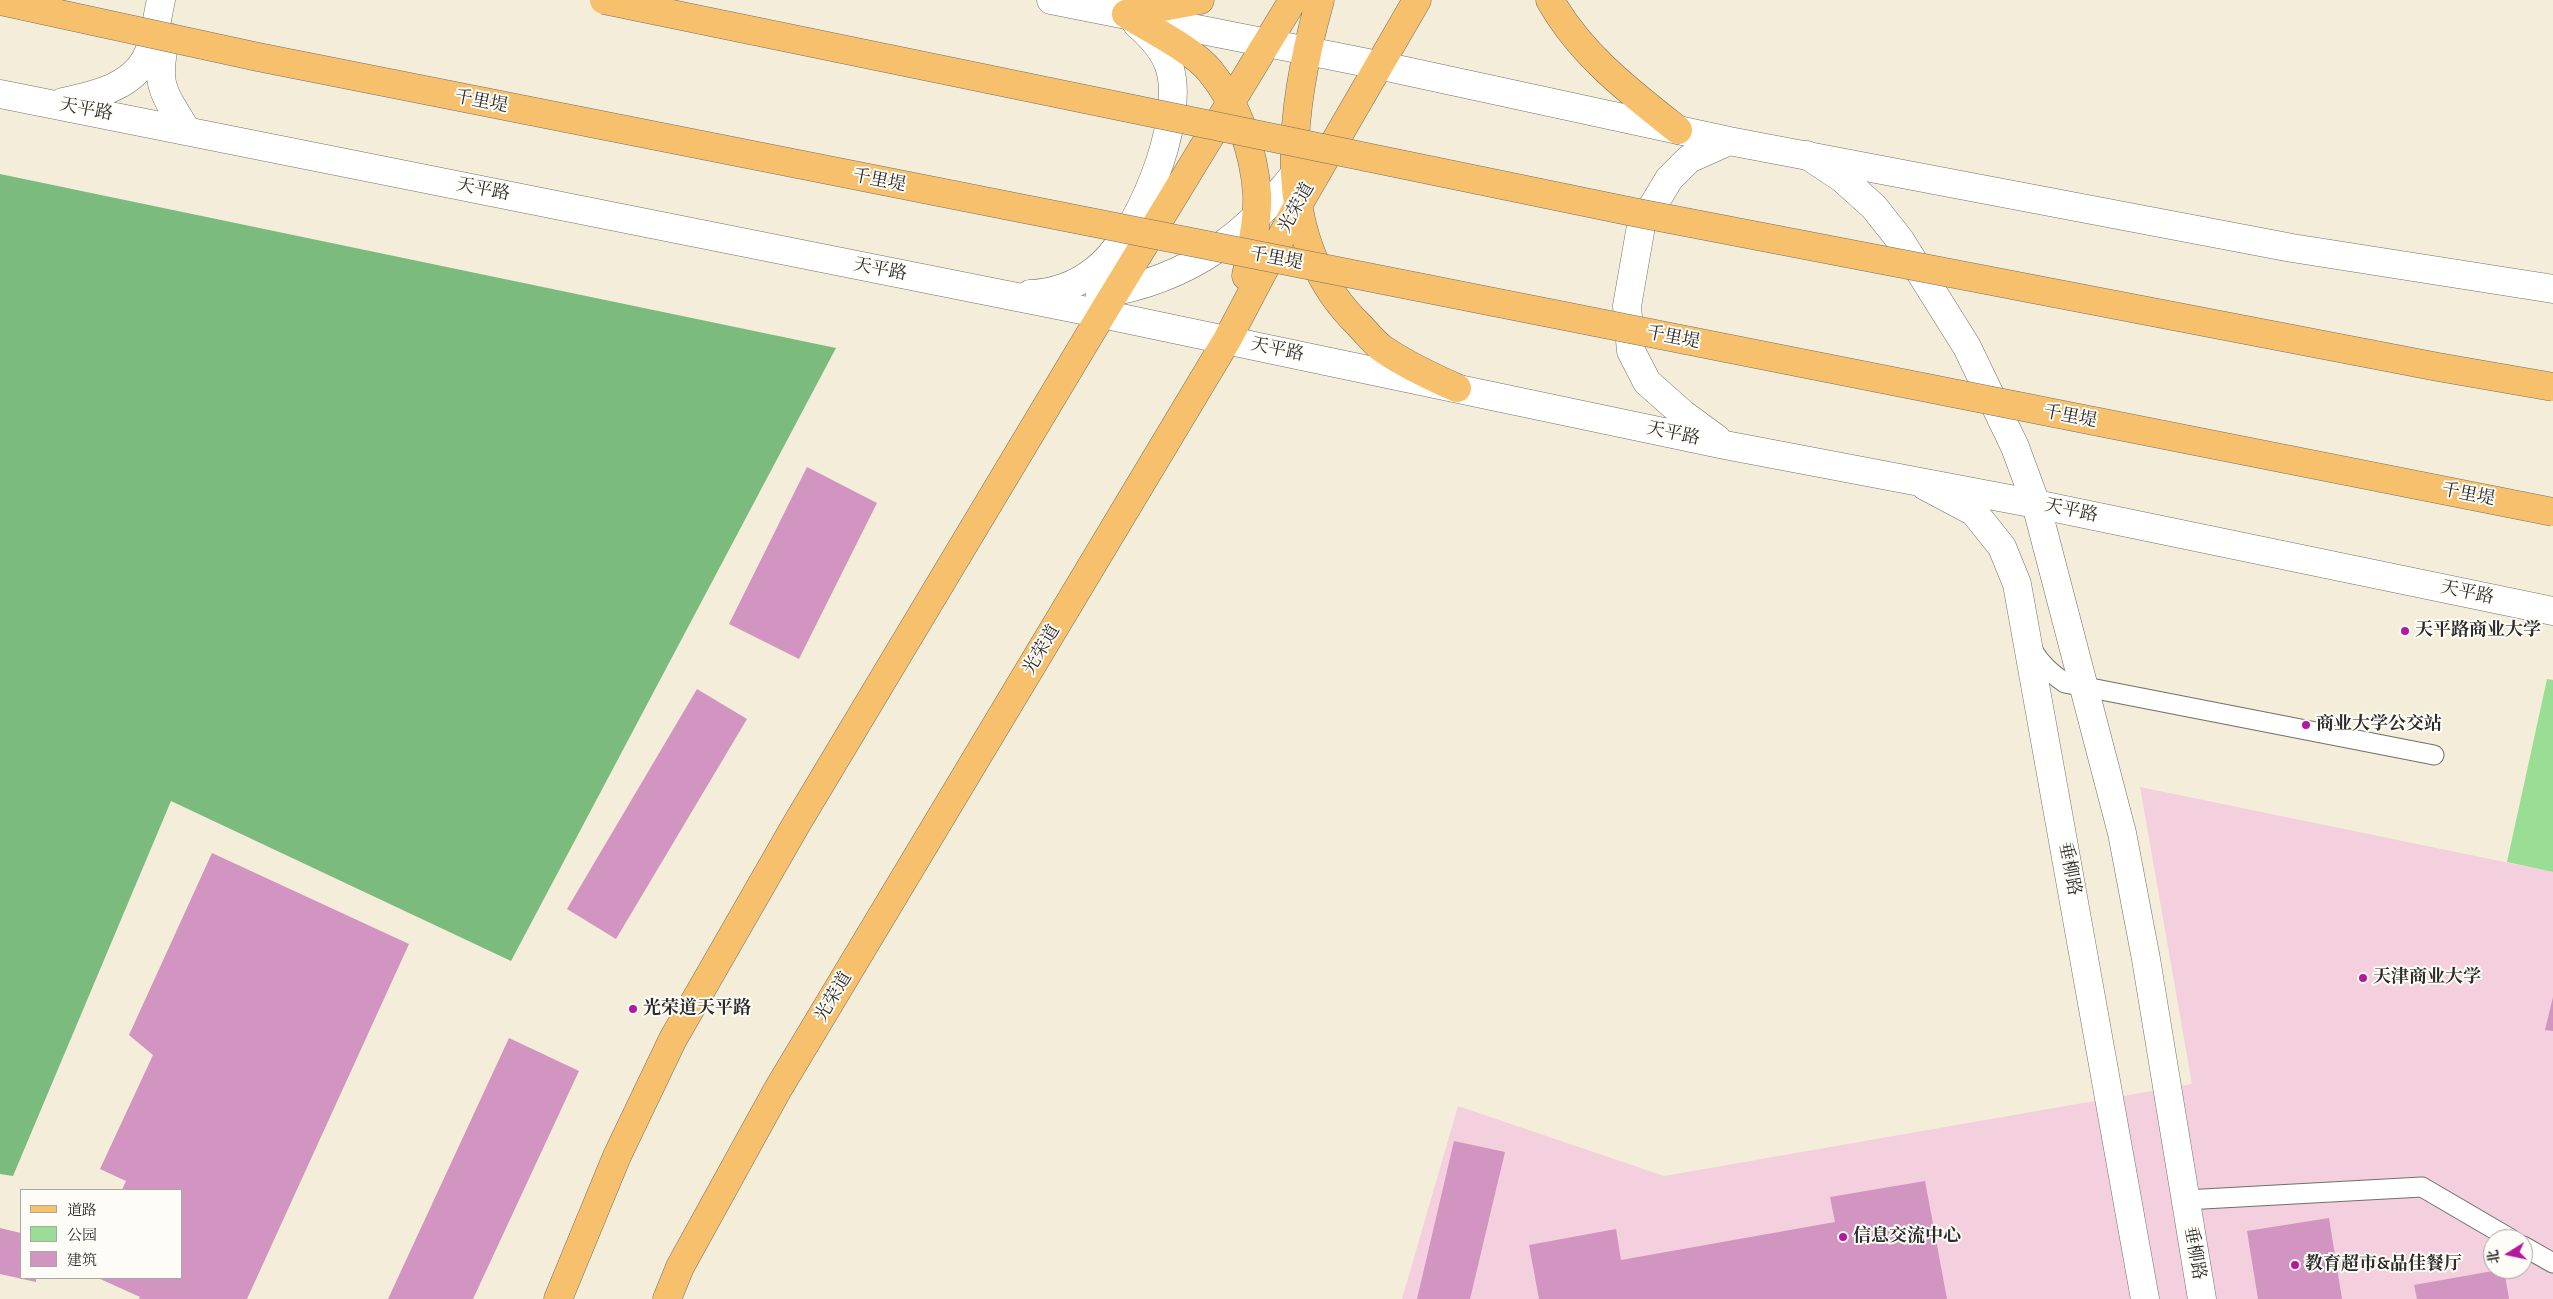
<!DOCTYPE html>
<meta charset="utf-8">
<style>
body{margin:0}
#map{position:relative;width:2553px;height:1299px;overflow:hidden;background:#f4edd9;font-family:Alegreya,"Noto Serif SC",serif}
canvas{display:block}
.legend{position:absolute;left:20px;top:1189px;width:162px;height:90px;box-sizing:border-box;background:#fdfcf7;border:1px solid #a9a8a5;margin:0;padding:6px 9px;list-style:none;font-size:15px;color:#2b2b2b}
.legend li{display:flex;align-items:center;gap:10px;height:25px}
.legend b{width:25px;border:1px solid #a9a8a5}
.north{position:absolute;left:2483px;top:1229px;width:50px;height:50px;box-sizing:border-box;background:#fdfcf7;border:1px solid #a9a8a5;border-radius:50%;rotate:260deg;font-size:14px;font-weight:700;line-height:20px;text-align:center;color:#2b2b2b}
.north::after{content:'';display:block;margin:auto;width:18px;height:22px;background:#b5179e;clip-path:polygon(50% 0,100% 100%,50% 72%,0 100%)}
</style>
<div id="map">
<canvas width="2553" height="1299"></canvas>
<ul class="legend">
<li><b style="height:6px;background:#f7c06c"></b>道路</li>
<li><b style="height:14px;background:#9add95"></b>公园</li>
<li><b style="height:14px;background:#d294c0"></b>建筑</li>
</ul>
<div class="north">北</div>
</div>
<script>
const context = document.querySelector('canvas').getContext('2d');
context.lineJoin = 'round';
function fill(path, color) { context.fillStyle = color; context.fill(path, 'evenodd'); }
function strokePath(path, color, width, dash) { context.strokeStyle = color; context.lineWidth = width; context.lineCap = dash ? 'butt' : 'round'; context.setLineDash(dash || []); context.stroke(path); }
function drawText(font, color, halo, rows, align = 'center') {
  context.font = font + ' Alegreya,"Noto Serif SC",serif'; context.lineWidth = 4; context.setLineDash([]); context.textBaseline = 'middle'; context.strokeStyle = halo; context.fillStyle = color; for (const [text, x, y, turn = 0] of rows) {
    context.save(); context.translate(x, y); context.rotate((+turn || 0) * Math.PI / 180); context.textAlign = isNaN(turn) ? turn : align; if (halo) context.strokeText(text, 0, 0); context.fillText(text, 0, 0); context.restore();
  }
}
const built = new Path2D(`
 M2140,787L2553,872V1299H1402L1458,1106L1664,1176L2192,1084ZM2493,1239H2523V1269H2493Z`);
const green = new Path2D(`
 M2547,679L2553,680V872L2507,862Z`);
const forest = new Path2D(`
 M0,174L836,348L511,961L171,801L13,1176L0,1174Z`);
const building = new Path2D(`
 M807,467L877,503L799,659L729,624Z
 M697,689L747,719L616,939L567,909Z
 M212,853L409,944L247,1299H139L140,1297L98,1278H181V1190H122L126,1181L100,1169L153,1055L129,1035Z
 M2553,997V1031L2545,1030Z
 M509,1038L579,1071L473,1299H388Z
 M1454,1141L1505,1152L1470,1299H1417Z
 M1925,1181L1947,1299H1539L1529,1245L1616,1229L1621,1260L1835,1222L1830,1197Z
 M2329,1218L2342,1299H2258L2247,1231Z
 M0,1228L21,1233V1278H36V1282L0,1274Z
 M2504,1269L2509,1299H2417L2414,1285Z`);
const service = new Path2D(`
 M2032,649C2040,664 2051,673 2065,683L2434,755
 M2185,1200L2422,1187L2511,1239
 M2523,1246L2553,1263`);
const minor = new Path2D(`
 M1807,155L1843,179L1874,207L1900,240L1967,347L2015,447L2036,504L2122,833L2146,959L2202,1299
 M1925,486L1974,512L2002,547L2017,584L2145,1299`);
const tertiary = new Path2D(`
 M1051,0L1378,65L1729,141L2292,248L2553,289
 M166,36C155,84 161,89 187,131
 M0,94L1102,314L1725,445L2036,504L2553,611
 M63,102C95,95 134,87 148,54C155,38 157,17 161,0
 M1030,294C1054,293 1075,286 1094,271C1138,239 1185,122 1170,69C1165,51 1151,36 1137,24
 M1100,294C1191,280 1251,233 1305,161
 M1717,439L1683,414L1647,382L1631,351L1627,306L1641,226L1669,179L1689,159L1729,141`);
const primary = new Path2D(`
 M1320,0C1290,108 1270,239 1359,325C1367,333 1374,343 1383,349C1406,365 1432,377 1457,388
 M1550,0C1580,54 1630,92 1678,130
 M1126,14C1150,29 1193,50 1210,71C1238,105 1254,151 1257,194C1258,221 1251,250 1246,276
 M1126,14L1200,0
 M558,1299L617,1156L673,1039L797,823L1102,314L1293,0
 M667,1299L680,1267L778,1089L1227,340L1297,207L1417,0`);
const trunkBridge = new Path2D(`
 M604,0L1633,212L2438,367L2553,387
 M0,1L258,57L2553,512`);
const markers = [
 [2405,631,5,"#b5179e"],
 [2306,725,5,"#b5179e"],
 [2363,978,5,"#b5179e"],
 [633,1009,5,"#b5179e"],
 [1843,1237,5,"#b5179e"],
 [2295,1265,5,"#b5179e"]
];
const streetNames = [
 ["千里堤",481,102,11],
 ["天平路",86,110,11],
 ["千里堤",879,181,11],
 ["天平路",483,190,11],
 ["光荣道",1297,208,-61],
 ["千里堤",1276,259,11],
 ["天平路",880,270,11],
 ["千里堤",1673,338,11],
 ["天平路",1277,350,12],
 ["千里堤",2070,417,11],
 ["天平路",1673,434,12],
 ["千里堤",2468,495,11],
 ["天平路",2071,511,12],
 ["天平路",2467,593,12],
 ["光荣道",1042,650,-59],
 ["垂柳路",2069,869,79],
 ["光荣道",834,997,-59],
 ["垂柳路",2194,1253,80]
];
const poiNames = [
 ["天平路商业大学",2415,631],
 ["商业大学公交站",2316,725],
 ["天津商业大学",2373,978],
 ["光荣道天平路",643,1009],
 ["信息交流中心",1853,1237],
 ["教育超市&品佳餐厅",2305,1265]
];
fill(built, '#f4cfde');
fill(green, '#9add95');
fill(forest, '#7bbc7e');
fill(building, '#d294c0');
strokePath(service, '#716f68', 21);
strokePath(minor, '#716f68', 29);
strokePath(tertiary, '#716f68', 29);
strokePath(primary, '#716f68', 29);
strokePath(service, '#fff', 19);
strokePath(minor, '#fff', 28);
strokePath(tertiary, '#fff', 28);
strokePath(primary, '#f7c06c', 28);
strokePath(trunkBridge, '#716f68', 29, []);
strokePath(trunkBridge, '#f7c06c', 28);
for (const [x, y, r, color] of markers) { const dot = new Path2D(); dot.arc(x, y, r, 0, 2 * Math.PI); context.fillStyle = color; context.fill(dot); strokePath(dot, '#fdfcf7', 2); }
drawText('18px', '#2b2b2b', '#fdfcf7', streetNames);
drawText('bold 18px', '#2b2b2b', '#fdfcf7', poiNames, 'left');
</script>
